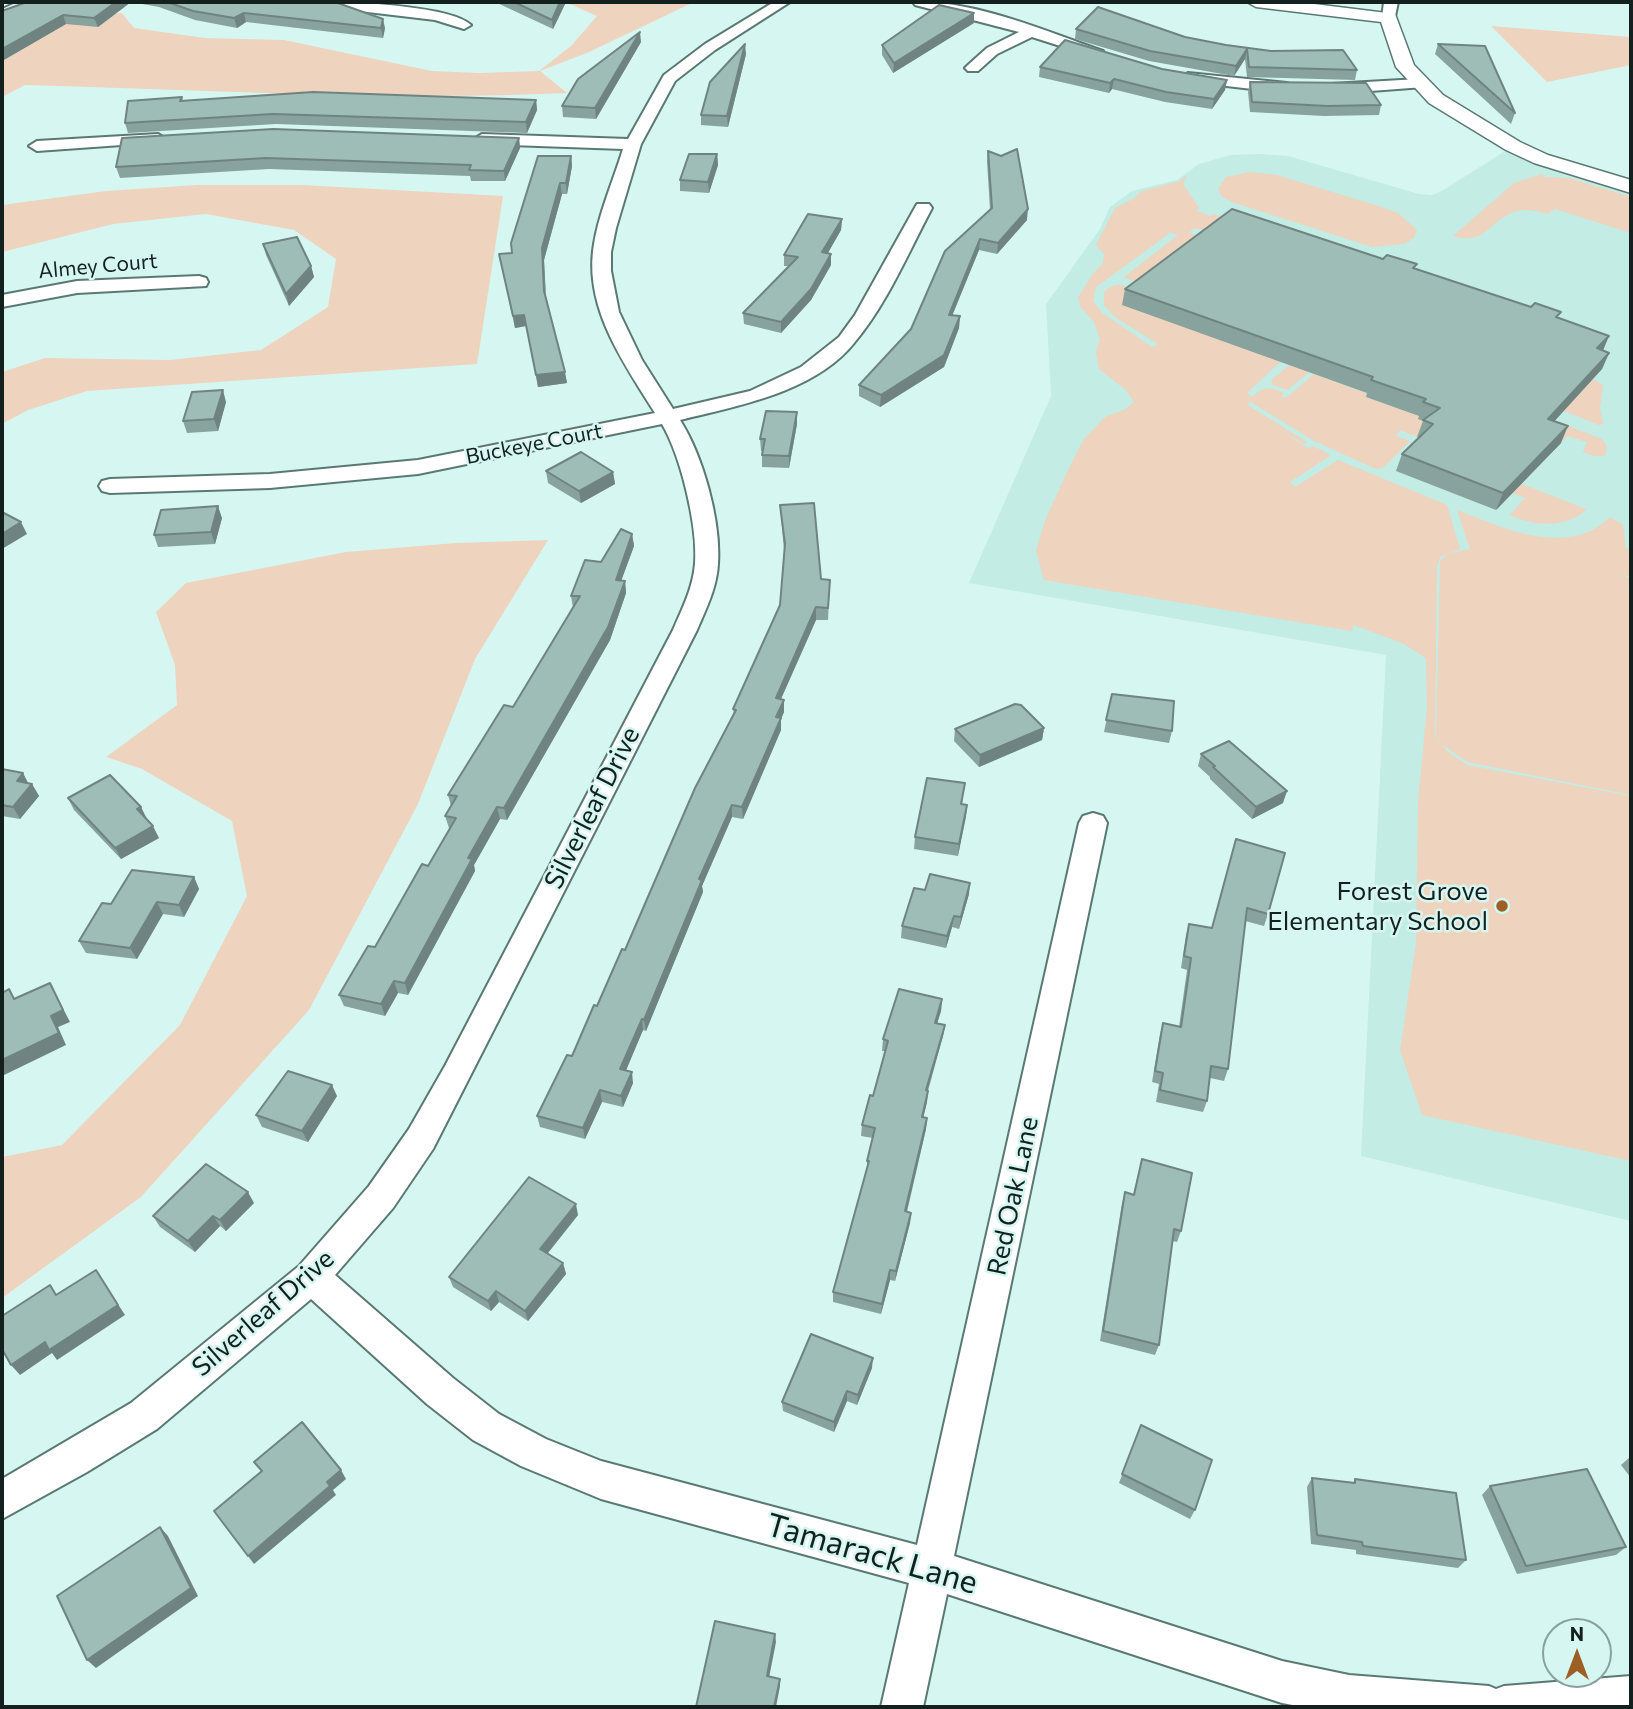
<!DOCTYPE html>
<style>
body{margin:0}
#map{position:relative;width:1633px;height:1709px;overflow:hidden;background:#d6f7f1;font-family:Commissioner,sans-serif}
canvas{display:block}
.frame{position:absolute;inset:0;border:4px solid #14201e;pointer-events:none}
.north{position:absolute;left:1542px;top:1618px;width:70px;height:70px;box-sizing:border-box;background:#d6f7f1;border:2px solid #88a19d;border-radius:50%;rotate:0deg;font-size:19px;font-weight:700;line-height:28px;text-align:center;color:#14201e}
.north::after{content:'';display:block;margin:auto;width:24px;height:32px;background:#9d5f24;clip-path:polygon(50% 0,100% 100%,50% 72%,0 100%)}
</style>
<div id="map">
<canvas width="1633" height="1709"></canvas>
<div class="frame"></div>
<div class="north">N</div>
</div>
<script>
const context = document.querySelector('canvas').getContext('2d');
context.lineJoin = 'round';
function fill(path, color) { context.fillStyle = color; context.fill(path, 'evenodd'); }
function strokePath(path, color, width, dash) { context.strokeStyle = color; context.lineWidth = width; context.lineCap = dash ? 'butt' : 'round'; context.setLineDash(dash || []); context.stroke(path); }
function drawText(font, color, halo, rows, align = 'center') {
  context.font = font + ' Commissioner,sans-serif'; context.lineWidth = 5; context.setLineDash([]); context.textBaseline = 'middle'; context.strokeStyle = halo; context.fillStyle = color; for (const [text, x, y, turn = 0] of rows) {
    context.save(); context.translate(x, y); context.rotate((+turn || 0) * Math.PI / 180); context.textAlign = isNaN(turn) ? turn : align; if (halo) context.strokeText(text, 0, 0); context.fillText(text, 0, 0); context.restore();
  }
}
const built = new Path2D(`
 M1513,146L1570,169L1631,187V1221L1361,1156L1386,655L969,583L1051,396L1046,304L1100,229L1110,207L1132,191L1177,180L1199,164L1231,155L1260,154L1288,156L1419,194L1432,195L1442,191Z`);
const green = new Path2D(`
 M565,2H694L589,52L540,71L567,93C386,101 206,90 25,85L2,97V55L57,19L122,13L134,28L205,38L284,40L432,71L479,73L539,71L571,46L597,16Z
 M1491,26L1631,37V65L1547,82Z
 M1250,172L1277,175L1381,207L1398,213L1417,230L1414,238L1404,244L1372,247L1232,202L1221,196L1218,189L1226,177Z
 M1542,174L1545,177L1569,178L1631,197V233L1555,209L1548,214C1537,211 1525,208 1514,212C1488,221 1487,246 1453,236L1514,183Z
 M1187,175L1183,184L1199,208L1197,211L1211,216L1214,214L1382,270L1194,228L1189,233L1210,239L1146,287L1124,277L1178,235L1160,229L1170,233L1096,287L1093,301L1101,312L1152,347L1158,344L1115,317L1104,305V292C1116,280 1126,286 1140,291L1123,305L1281,361L1247,393L1252,397C1264,386 1270,386 1284,393L1281,396L1286,398L1314,374L1368,394L1366,397L1420,416L1432,424L1418,437L1400,430L1396,436L1410,441L1383,468L1376,469L1314,441L1251,402L1246,404L1307,442L1304,444L1276,427L1308,448L1313,446L1331,455L1290,482L1295,487L1338,460L1447,505L1460,549L1440,557L1437,567L1435,734L1447,751L1467,765L1631,796V1161L1422,1115L1400,1050L1416,944L1418,802L1427,707L1426,658L1402,643L1353,625L1352,631L1044,580L1036,550L1046,518L1070,466L1084,439L1105,417L1126,409L1134,402L1126,390L1099,369L1096,352L1100,339L1094,322L1081,308L1078,298L1092,275L1103,263L1104,254L1096,245L1115,208L1133,199L1142,191L1180,181Z
 M197,185H302L503,196L477,364L87,391L28,410L2,424V372L45,358L170,360L261,350L328,307L336,259L294,230L206,214L113,224L2,252V205L106,191Z
 M1290,365L1310,372L1287,390L1273,385L1271,380Z
 M1593,379L1603,385L1600,408L1603,424L1599,425L1564,411Z
 M1555,421L1602,439L1607,447L1605,456H1594L1583,452L1587,442L1567,436L1561,443L1541,436Z
 M1413,455L1504,477L1586,509C1569,529 1531,526 1510,515L1525,498Z
 M1457,510C1496,525 1545,549 1588,532C1596,529 1603,523 1610,517L1623,525L1626,548L1631,549V577L1621,574L1631,579V795L1467,762L1443,745L1436,734L1440,561L1448,554L1470,549Z
 M548,540L475,659L418,804L309,1010L141,1197L2,1298V1157L62,1145L180,1025L247,896L232,821L142,769L106,757L177,705L175,665L156,612L186,583L346,552L456,543Z`);
const minor = new Path2D(`
 M2,2H13L2,7Z
 M310,2C341,1 450,5 471,25L464,29L435,20L317,6Z
 M774,2H790L715,50L675,81L641,144L616,228L611,252V271L619,312L642,360L673,409L750,391L801,367L839,337L855,315L917,204H929L932,208C908,253 887,304 854,343C815,392 737,406 680,420C703,456 721,521 718,564C717,587 706,609 697,630L433,1149L393,1208L335,1275L453,1378L499,1414L546,1439L601,1461L917,1545L1079,823L1083,816L1093,813L1103,816L1107,823L954,1556L1282,1661L1349,1675L1489,1686L1496,1689L1504,1686L1631,1676V1707H1303L1282,1703L947,1594L923,1707H881L909,1583L601,1499L521,1466L473,1440L427,1404L311,1299L157,1429L87,1472L2,1519V1479L131,1403L299,1266L369,1186L409,1129L445,1066L673,630C682,609 693,588 695,564C698,527 681,456 662,424L418,474L270,488L110,493L102,491L99,486L102,481L110,479L270,474L418,460L655,413C625,365 586,311 593,251C597,217 613,182 623,149L482,144L474,139L482,134L628,139L664,75L705,44Z
 M913,2C975,0 1045,31 1103,51L1105,54L1098,58L1032,37L997,54L978,71H968L965,68L968,65L987,48L1019,32L915,5Z
 M1384,2H1398L1394,21H1384L1382,18Z
 M1188,73L1287,83L1295,88L1287,93L1183,81L1180,78Z
 M1419,79L1424,81L1427,84L1424,87L1331,94L1323,89L1331,84Z
 M158,134L166,139L164,142L37,151L29,146L37,141Z
 M199,276L206,278L208,282L206,286L77,293L2,307V295L77,281Z`);
const tertiary = new Path2D(`
 M1247,2H1298L1395,14L1414,65L1443,95L1520,142L1548,155L1631,180V193L1534,163L1506,150L1429,103L1396,67L1381,22L1256,7Z`);
const wall = new Path2D(`
 M27,2H335L385,28L383,38L246,22L237,28L195,20L159,7L131,2L98,27L66,24L2,61V11Z
 M495,2H566L553,29Z
 M974,23L893,73L882,55V45Z
 M1076,29L1185,37L1357,70L1355,80L1247,77L1245,59L1234,76L1149,61L1075,39Z
 M641,42L596,119L563,117L562,106Z
 M1438,44L1515,113L1511,124L1435,54Z
 M746,54L728,127L701,125V115Z
 M1040,67L1162,69L1227,80L1225,90L1212,109L1165,102L1112,89L1109,93L1039,77Z
 M1250,82L1381,105L1379,115L1324,116L1250,112L1248,92Z
 M182,97L183,101L536,100L537,110L527,133L276,124L128,133L125,123Z
 M519,138L520,148L505,181H471L470,176L269,169L120,178L116,167Z
 M988,151L1027,220L997,254L979,250L952,315L960,316L959,328L944,367L880,407L859,396V385L911,329L990,210L987,161Z
 M717,154L718,165L709,193L680,191V180Z
 M571,156L572,166L567,194H562L544,260L546,296L567,383L538,387L526,326L515,328L499,254L512,253Z
 M842,219L841,230L828,253L831,265L811,300L781,333L744,324L743,313L788,266H784V255Z
 M263,244L311,266L314,277L289,306L266,255Z
 M1383,259L1415,269L1558,318L1603,350L1609,353L1602,369L1554,421L1561,443L1496,510L1396,471L1402,454L1419,438L1417,437L1423,421L1418,419L1419,416L1366,397L1367,393L1122,305L1125,289Z
 M226,402L218,431L187,433L183,421Z
 M797,412V424L789,468L762,467V451H761L760,439Z
 M546,471L613,472L615,484L581,503L548,483Z
 M780,505L821,579L830,580L828,620H816L781,699L784,700V712L781,719V730L743,819L732,817L702,886L703,892L646,1031L643,1030L626,1070L633,1083L623,1107L602,1102L585,1139L540,1127L537,1116L572,1056L625,950L734,715L733,709L780,605L784,550Z
 M222,518L215,544L158,547L154,535Z
 M632,534L634,546L621,581H625L626,593L610,640L507,820L500,819L474,865L475,871L408,995L398,993L385,1016L344,1006L339,995L375,947L428,866L450,828H449L445,816L451,806L448,795L513,707L573,608L571,596L601,562Z
 M1112,694L1172,731L1169,743L1104,732Z
 M1044,728L1042,740L979,767L954,741L955,729Z
 M1201,754L1283,803L1252,819L1210,779V777L1198,766Z
 M2,769L23,773L28,783L32,784L39,796L20,819L2,816Z
 M965,783L962,804L967,805L958,856L914,849L915,837Z
 M68,798L141,807L146,819L159,838L121,859L74,810Z
 M1236,839L1268,914L1264,926L1245,921L1228,1069L1224,1081L1210,1078L1207,1101L1203,1112L1156,1102L1159,1084L1152,1082L1160,1034L1163,1023L1179,1027L1187,970L1181,968L1186,935L1189,924L1212,928Z
 M194,877L199,889L184,917L163,914L137,959L86,953L79,941L111,904Z
 M925,890L969,894L959,929L952,927L946,948L901,938L902,926Z
 M942,999L941,1011L937,1023L945,1025L943,1036L928,1091L927,1102L923,1117L927,1118L926,1129L907,1212L911,1213L910,1223L895,1281L890,1280L881,1314L833,1302V1292L867,1171V1161L873,1138L861,1136L862,1125L873,1096L885,1051H882L883,1039Z
 M337,1096L308,1142L262,1127L256,1115Z
 M1142,1159L1181,1231L1177,1242L1172,1241L1159,1345L1155,1355L1100,1341L1122,1203L1125,1192L1133,1195Z
 M254,1203L226,1231L220,1226L195,1252L160,1227L153,1216Z
 M578,1215L548,1253L563,1263L566,1274L528,1321L499,1302L491,1311L453,1287L449,1277Z
 M872,1368L857,1405L847,1401L834,1432L783,1411L782,1402Z
 M1141,1425L1195,1510L1190,1519L1119,1483Z
 M1631,1456V1478L1621,1465Z
 M1312,1478L1353,1483L1355,1479L1466,1560L1458,1568L1356,1554V1550L1311,1544L1307,1487Z
 M1490,1486L1626,1547L1616,1555L1517,1574L1482,1495Z`);
const shadedWall = new Path2D(`
 M116,2H131L98,27L94,18Z
 M560,2H566L553,29L552,20Z
 M244,13L246,22L237,28L234,18Z
 M974,13V23L893,73L894,63Z
 M63,15L66,24L2,61V49Z
 M383,19L385,28L383,38L381,28Z
 M640,32L641,42L596,119L595,108Z
 M745,44L746,54L728,127L727,116Z
 M1247,49L1245,59L1234,76L1236,66Z
 M1114,79L1112,89L1109,93L1110,83Z
 M1227,80L1225,90L1212,109L1214,99Z
 M536,100L537,110L527,133L526,122Z
 M519,138L520,148L505,181L504,171Z
 M717,154L718,165L709,193L708,182Z
 M571,156L572,166L567,194L566,183Z
 M560,183L562,194L544,260L546,302L542,248Z
 M1028,209L1027,220L997,254L998,243Z
 M842,219L841,230L822,263V252Z
 M980,239L979,250L948,326L949,315Z
 M831,254V265L811,300L781,333V322Z
 M311,266L314,277L289,306L286,294Z
 M524,315L526,326L515,328L513,316Z
 M960,316L959,328L944,367L880,407L881,395Z
 M1609,336L1602,353L1597,348Z
 M1609,353L1602,369L1541,436L1548,419Z
 M565,372L567,383L538,387L536,375Z
 M223,390L226,402L218,431L214,419Z
 M797,412V424L789,468V456Z
 M1568,426L1561,443L1496,510L1503,493Z
 M613,472L615,484L581,503L579,491Z
 M218,506L222,518L215,544L211,532Z
 M21,522L27,534L2,549V534Z
 M632,534L634,546L617,592L616,580Z
 M625,581L626,593L610,640L507,820L504,808Z
 M816,607V620L776,710V698Z
 M784,700V712L781,719V730L743,819L742,807L776,717Z
 M1044,728L1042,740L979,767L980,755Z
 M23,773L29,785L17,781Z
 M32,784L39,796L20,819L13,807Z
 M1287,791L1283,803L1252,819L1256,807Z
 M732,805V817L702,886L703,892L646,1031L644,1020L699,879Z
 M967,805L966,817L958,856L959,844Z
 M141,807L147,819L143,821L137,809Z
 M497,807L500,819L474,865L475,871L408,995L405,983L468,858Z
 M153,826L159,838L121,859L115,848Z
 M194,877L199,889L184,917L179,905Z
 M970,883L969,894L959,929L961,917Z
 M157,902L163,914L137,959L130,948Z
 M954,916L952,927L946,948L947,936Z
 M394,981L398,993L385,1016L381,1004Z
 M50,983L70,1022L58,1027L66,1045L2,1076V1060L51,1016Z
 M942,999L941,1011L934,1034L935,1023Z
 M642,1019L643,1030L622,1080L620,1069Z
 M945,1025L943,1036L924,1102L926,1090Z
 M632,1072L633,1083L623,1107L621,1096Z
 M332,1085L337,1096L308,1142L302,1131Z
 M600,1090L602,1102L585,1139L583,1128Z
 M928,1091L927,1102L921,1128L922,1117Z
 M927,1118L926,1129L904,1222L905,1211Z
 M248,1192L254,1203L226,1231L220,1220Z
 M576,1204L578,1215L543,1259L540,1249Z
 M911,1213L910,1223L895,1281L896,1271Z
 M213,1216L220,1226L195,1252L188,1241Z
 M563,1263L566,1274L528,1321L525,1311Z
 M96,1270L125,1315L57,1360L52,1353L20,1375L11,1365Z
 M890,1270V1280L881,1314L882,1304Z
 M496,1291L499,1302L491,1311L488,1301Z
 M873,1358L872,1368L857,1405L858,1395Z
 M847,1391V1401L834,1432V1422Z
 M341,1470L346,1479L333,1490L336,1495L254,1564L248,1556Z
 M160,1527L168,1536L198,1596L96,1668L87,1660Z
 M775,1634L776,1642L768,1683L767,1676Z
 M780,1679V1686L776,1707H774Z`);
const building = new Path2D(`
 M27,2H116L94,18L63,15L2,49V11Z
 M167,2H335L383,19L381,28L244,13L234,18L193,11Z
 M514,2H560L552,20Z
 M939,5L974,13L894,63L882,45Z
 M1098,7L1185,37L1226,45L1271,51L1343,50L1357,70L1249,67L1247,49L1236,66L1231,65L1150,51L1076,29Z
 M640,32L595,108L562,106L578,79Z
 M1065,40L1162,69L1227,80L1214,99L1166,92L1114,79L1110,83L1040,67Z
 M745,44L727,116L701,115L710,82Z
 M1438,44L1485,46L1515,113Z
 M1250,82L1366,83L1381,105L1327,106L1252,102Z
 M313,92L536,100L526,122L273,114L125,123L128,101L182,97L180,101Z
 M273,129L519,138L504,171L469,170L471,165L266,158L116,167L122,138Z
 M1017,149L1028,209L998,243L980,239L949,315L960,316L944,355L881,395L859,385L911,329L945,251L992,208L988,151L1001,156Z
 M689,154H717L708,182L680,180Z
 M538,156H571L566,183H560L542,248L544,291L565,372L536,375L524,315L513,316L499,254L512,253L511,243Z
 M1232,209L1383,259L1387,255L1417,264L1413,268L1531,307L1535,303L1561,312L1556,317L1609,336L1597,348L1609,353L1548,419L1568,426L1503,493L1402,454L1433,424L1423,420L1440,408L1423,402L1426,399L1371,380L1373,377L1125,289Z
 M808,214L842,219L822,252L831,254L811,289L781,322L743,313L798,257L784,255Z
 M297,237L311,266L286,294L263,244Z
 M223,390L214,419L183,421L192,392Z
 M766,411L797,412L789,456L762,455L765,439H760Z
 M581,452L613,472L579,491L546,471Z
 M814,503L821,579L830,580L828,608L816,607L776,698L784,700L776,717L781,718L742,807L732,805L699,879L702,880L644,1020L642,1019L620,1069L632,1072L621,1096L600,1090L583,1128L537,1116L567,1055L572,1056L594,1005L597,1006L622,949L625,950L695,788L736,710L733,709L780,605L785,544L780,505Z
 M218,506L211,532L154,535L161,510Z
 M2,512L21,522L2,534Z
 M621,529L632,534L616,580L625,581L608,627L504,808L497,807L468,858L472,859L405,983L394,981L381,1004L339,995L368,946L375,947L422,864L428,866L456,818L445,816L457,796L448,795L504,705L513,707L580,596H571L585,560L601,562Z
 M1112,694L1174,701L1172,731L1106,720Z
 M1015,704L1021,705L1044,728L980,755L955,729Z
 M1229,741L1287,791L1256,807L1213,767L1215,766L1201,754Z
 M2,769L23,773L17,781L32,784L13,807L2,805Z
 M110,775L141,807L137,809L153,826L115,848L68,798Z
 M927,778L965,783L961,804L967,805L959,844L915,837Z
 M1236,839L1285,853L1268,914L1247,908L1228,1069L1211,1066L1207,1101L1160,1090L1163,1073L1155,1071L1163,1023L1181,1027L1191,958L1184,956L1189,924L1212,928Z
 M132,870L194,877L179,905L157,902L130,948L79,941L102,903L111,904Z
 M930,874L970,883L961,917L954,916L947,936L902,926L914,888L925,890Z
 M50,983L63,1010L51,1016L59,1033L2,1060V993L9,989L14,999Z
 M899,989L942,999L935,1023L945,1025L926,1090L928,1091L922,1117L927,1118L905,1211L911,1213L896,1271L890,1270L882,1304L833,1292L869,1161H867L875,1128L862,1125L870,1095L873,1096L888,1041L883,1039Z
 M288,1071L332,1085L302,1131L256,1115Z
 M1142,1159L1192,1173L1181,1231L1174,1229L1159,1345L1103,1331L1125,1192L1134,1195Z
 M206,1164L248,1192L220,1220L213,1216L188,1241L153,1216Z
 M529,1177L576,1204L540,1249L563,1263L525,1311L496,1291L488,1301L449,1277Z
 M96,1270L118,1305L49,1350L45,1342L11,1365L2,1349V1316L50,1285L56,1295Z
 M811,1334L873,1358L858,1395L847,1391L834,1422L782,1402Z
 M302,1422L341,1470L327,1482L330,1486L248,1556L214,1511L262,1471L254,1462Z
 M1141,1425L1212,1460L1195,1510L1122,1474Z
 M1587,1469L1626,1547L1526,1566L1490,1486Z
 M1312,1478L1355,1483V1479L1456,1493L1466,1560L1363,1546L1362,1542L1317,1535Z
 M160,1527L191,1588L87,1660L57,1596Z
 M715,1621L775,1634L767,1676L780,1679L774,1707H696Z`);
const markers = [
 [1502,906,7,"#9d5f24"]
];
const farStreetnames = [
 ["Almey Court",98,266,-5],
 ["Buckeye Court",534,444,-11]
];
const streetNames = [
 ["Silverleaf Drive",592,808,-63],
 ["Red Oak Lane",1013,1196,-78],
 ["Silverleaf Drive",263,1313,-41]
];
const poiNames = [
 ["Forest Grove",1488,891],
 ["Elementary School",1488,921]
];
const nearStreetnames = [
 ["Tamarack Lane",872,1554,16]
];
fill(built, '#c2ece4');
fill(green, '#eed3bf');
strokePath(minor, '#5b7973', 4);
strokePath(tertiary, '#5b7973', 3);
fill(minor, '#fff');
fill(tertiary, '#fff');
fill(wall, '#88a39d');
fill(shadedWall, '#6f8480');
fill(building, '#9ebdb7');
strokePath(building, '#6f8480', 2);
for (const [x, y, r, color] of markers) { const dot = new Path2D(); dot.arc(x, y, r, 0, 2 * Math.PI); context.fillStyle = color; context.fill(dot); strokePath(dot, '#d6f7f1', 2.5); }
drawText('21px', '#14201e', '#d6f7f1', farStreetnames);
drawText('26px', '#14201e', '#d6f7f1', streetNames);
drawText('26px', '#14201e', '#d6f7f1', poiNames, 'right');
drawText('32px', '#14201e', '#d6f7f1', nearStreetnames);
</script>
